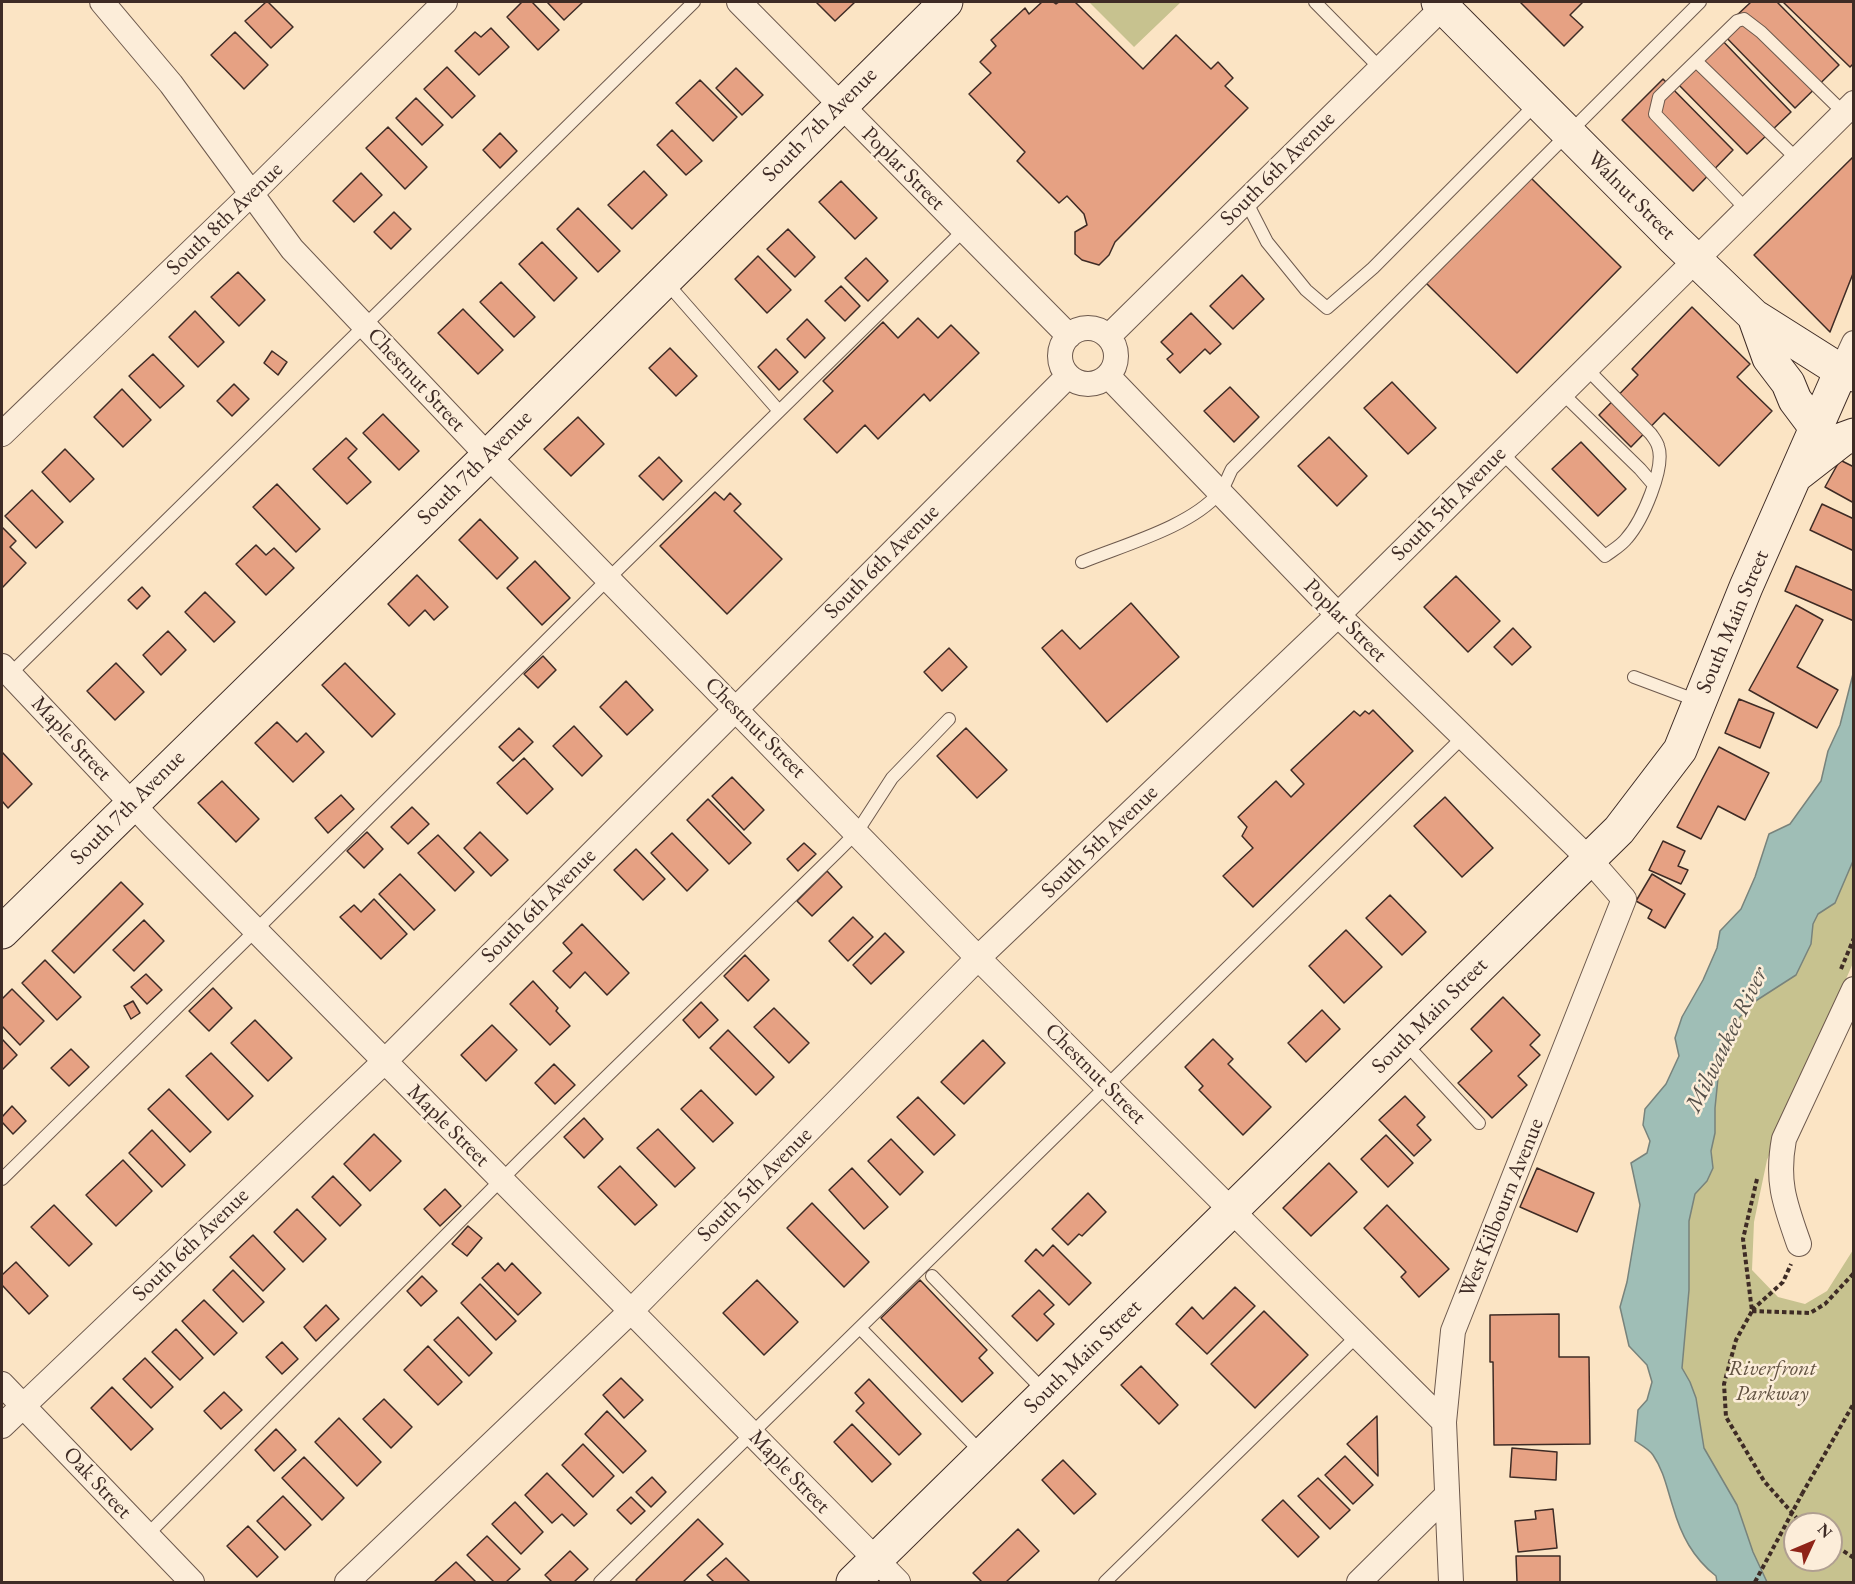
<!DOCTYPE html>
<style>
body{margin:0}
#map{position:relative;width:1855px;height:1584px;overflow:hidden;background:#fbe4c4;font-family:"EB Garamond",serif}
canvas{display:block}
.frame{position:absolute;inset:0;border:3px solid #3e2b25;pointer-events:none}
.north{position:absolute;left:1783px;top:1512px;width:60px;height:60px;box-sizing:border-box;background:#fcedd9;border:2px solid #b09f91;border-radius:50%;rotate:46deg;font-size:16px;font-weight:700;line-height:24px;text-align:center;color:#3e2b25}
.north::after{content:'';display:block;margin:auto;width:21px;height:27px;background:#8f2418;clip-path:polygon(50% 0,100% 100%,50% 72%,0 100%)}
</style>
<div id="map">
<canvas width="1855" height="1584"></canvas>
<div class="frame"></div>
<div class="north">N</div>
</div>
<script>
const context = document.querySelector('canvas').getContext('2d');
context.lineJoin = 'round';
function fill(path, color) { context.fillStyle = color; context.fill(path, 'evenodd'); }
function strokePath(path, color, width, dash) { context.strokeStyle = color; context.lineWidth = width; context.lineCap = dash ? 'butt' : 'round'; context.setLineDash(dash || []); context.stroke(path); }
function drawText(font, color, halo, rows, align = 'center') {
  context.font = font + ' "EB Garamond",serif'; context.lineWidth = 5; context.setLineDash([]); context.textBaseline = 'middle'; context.strokeStyle = halo; context.fillStyle = color; for (const [text, x, y, turn = 0] of rows) {
    context.save(); context.translate(x, y); context.rotate((+turn || 0) * Math.PI / 180); context.textAlign = isNaN(turn) ? turn : align; if (halo) context.strokeText(text, 0, 0); context.fillText(text, 0, 0); context.restore();
  }
}
const green = new Path2D(`
 M1089,2H1181L1134,47Z
 M1853,845V963L1767,1160L1754,1222L1752,1270L1778,1297L1805,1304L1827,1291L1853,1250V1582H1764L1696,1436L1677,1362L1682,1254L1708,1084L1728,1022L1811,915ZM1795,1524H1831V1560H1795Z`);
const water = new Path2D(`
 M1853,674V861L1835,903L1818,914L1813,924L1811,944L1796,975L1754,1002L1736,1021L1719,1068L1715,1108V1133L1711,1151L1713,1168L1707,1181L1695,1194L1689,1221V1290L1682,1368L1690,1382L1696,1398L1704,1448L1737,1505L1753,1552L1767,1582H1717L1716,1576C1693,1558 1681,1535 1673,1507C1667,1489 1664,1471 1653,1455C1649,1449 1641,1445 1635,1441L1638,1410L1647,1400L1652,1382L1647,1365L1629,1346L1620,1307L1627,1282L1640,1205L1631,1163L1647,1153L1650,1141L1643,1125L1645,1109L1666,1084L1679,1056L1675,1038L1682,1017L1703,980L1717,948L1720,931L1741,909L1755,877L1769,834L1790,824L1821,781L1828,751L1840,725Z`);
const building = new Path2D(`
 M266,2H268L293,27L271,48L245,21Z
 M522,2H532L559,30L538,50L507,17Z
 M547,2H583L564,20Z
 M816,2H855L835,21Z
 M1042,2H1053L1056,4L1059,2H1075L1143,69L1176,35L1211,69L1218,62L1233,78L1225,86L1248,108L1115,242L1109,255L1099,265L1082,260L1075,254V232L1087,225L1084,214L1067,196L1059,203L1017,161L1025,152L969,94L991,73L980,62L996,46L991,40L1025,8L1029,14Z
 M1520,2H1583L1570,15L1583,27L1564,46Z
 M1751,2H1777L1839,65L1795,108L1720,31Z
 M1783,2H1854V63L1850,67Z
 M491,28L509,47L479,75L455,51L475,32L481,37Z
 M235,32L268,65L244,89L211,55Z
 M1718,36L1791,112L1747,154L1673,79Z
 M447,67L475,96L452,118L424,89Z
 M736,68L763,95L742,115L716,88Z
 M1663,79L1733,150L1693,191L1622,120Z
 M700,80L737,117L713,141L676,103Z
 M416,98L443,125L422,145L396,118Z
 M388,127L427,167L405,189L366,148Z
 M672,130L702,161L686,175L657,145Z
 M500,133L517,151L500,168L483,150Z
 M1854,156V271L1830,332L1754,255Z
 M644,171L667,195L632,229L608,205Z
 M361,173L382,195L354,222L333,201Z
 M1529,176L1621,267L1517,373L1425,282Z
 M841,181L877,218L855,239L819,202Z
 M578,208L620,251L598,272L557,229Z
 M394,212L411,229L391,249L374,232Z
 M788,229L815,257L795,277L767,249Z
 M542,242L577,278L554,301L519,264Z
 M758,256L791,290L767,313L735,279Z
 M866,258L888,281L868,301L845,278Z
 M238,272L265,300L239,326L211,297Z
 M1242,275L1264,299L1233,329L1210,306Z
 M501,282L535,317L514,337L480,302Z
 M841,286L860,306L845,321L825,301Z
 M1692,307L1750,364L1737,377L1772,411L1719,466L1664,413L1631,447L1599,415L1638,375L1632,369Z
 M463,309L503,350L478,374L438,333Z
 M195,311L224,342L198,367L169,337Z
 M1191,313L1221,344L1210,354L1205,349L1180,373L1167,359L1173,354L1161,342Z
 M918,318L938,338L951,325L979,353L930,401L924,394L878,439L865,425L837,453L804,419L833,391L823,381L883,322L898,338Z
 M807,319L825,338L805,358L787,339Z
 M670,348L697,376L676,396L649,368Z
 M776,349L798,372L779,390L758,367Z
 M272,351L287,362L278,375L264,363Z
 M153,354L184,386L160,408L129,376Z
 M1392,382L1436,428L1408,454L1364,408Z
 M234,384L249,399L232,416L217,401Z
 M1230,387L1259,417L1234,442L1204,411Z
 M122,389L151,420L123,447L94,417Z
 M383,414L419,451L399,470L363,433Z
 M578,417L604,444L571,476L544,449Z
 M1329,437L1367,476L1337,506L1298,466Z
 M346,438L357,449L348,458L371,482L347,504L313,469Z
 M1581,442L1626,489L1598,516L1552,469Z
 M65,449L94,479L70,502L42,472Z
 M659,457L682,481L663,500L639,476Z
 M1840,460L1854,467V503L1825,487Z
 M277,484L320,529L296,552L253,507Z
 M32,490L63,522L36,548L5,516Z
 M715,492L724,500L730,493L741,504L734,511L782,559L727,614L660,546Z
 M1822,504L1854,519V551L1810,530Z
 M480,519L518,558L497,579L459,540Z
 M2,527L16,541L10,547L26,563L2,588Z
 M256,545L266,555L274,548L294,568L266,595L236,564Z
 M535,561L570,598L542,625L507,588Z
 M1796,566L1854,591V621L1785,591Z
 M417,575L448,607L434,620L425,610L409,626L388,604Z
 M1456,576L1500,621L1468,652L1424,607Z
 M142,587L150,596L137,609L128,600Z
 M205,592L235,622L214,642L185,612Z
 M1131,603L1179,657L1107,722L1042,648L1062,630L1080,649Z
 M1796,605L1823,620L1797,667L1838,690L1817,728L1749,690Z
 M1513,628L1531,647L1512,665L1494,647Z
 M168,631L186,650L161,675L143,655Z
 M949,648L967,667L942,691L924,672Z
 M543,656L556,670L538,688L524,674Z
 M116,663L144,692L115,720L87,691Z
 M345,663L395,714L372,737L322,685Z
 M626,681L653,710L627,735L600,707Z
 M1739,699L1774,713L1760,748L1725,733Z
 M1373,710L1413,751L1253,907L1223,876L1253,848L1242,836L1247,827L1238,817L1276,781L1291,797L1304,784L1291,770L1354,711L1360,716L1365,711L1369,714Z
 M277,722L297,742L306,733L324,752L293,782L255,743Z
 M574,726L602,756L582,776L553,746Z
 M519,728L533,742L513,761L499,747Z
 M966,728L1007,770L977,798L937,756Z
 M1719,747L1769,773L1745,820L1718,806L1701,839L1677,827Z
 M2,752L32,784L8,808L2,801Z
 M524,758L553,789L527,814L497,783Z
 M732,777L764,810L744,830L712,796Z
 M222,781L259,819L236,842L198,803Z
 M341,795L354,809L328,833L315,818Z
 M1445,797L1493,848L1462,877L1414,826Z
 M708,799L751,843L729,864L687,820Z
 M412,807L429,824L408,844L391,827Z
 M367,832L383,849L364,868L347,851Z
 M480,832L508,860L491,876L464,848Z
 M672,833L708,870L687,891L651,853Z
 M438,835L474,872L455,891L418,853Z
 M1663,841L1685,851L1678,866L1688,870L1681,884L1649,870Z
 M804,843L816,854L798,871L787,859Z
 M636,849L665,879L643,900L614,870Z
 M827,871L842,887L812,916L797,901Z
 M400,874L435,910L414,930L379,894Z
 M1652,874L1685,894L1665,928L1648,918L1652,910L1636,901Z
 M121,882L143,904L74,973L52,951Z
 M1390,895L1426,932L1402,955L1366,918Z
 M374,899L407,934L381,959L340,917L354,905L361,912Z
 M853,917L873,937L848,961L829,941Z
 M144,920L164,941L134,971L113,950Z
 M582,924L629,973L607,995L585,972L570,988L553,971L572,953L563,943Z
 M1346,930L1382,967L1344,1003L1309,966Z
 M885,933L904,952L871,984L853,965Z
 M745,955L769,980L748,1001L724,976Z
 M45,960L81,997L57,1020L22,983Z
 M146,974L162,990L147,1004L131,987Z
 M533,981L558,1008L556,1011L570,1026L550,1045L510,1004Z
 M213,988L232,1008L209,1031L189,1011Z
 M12,989L44,1021L20,1045L2,1026V999Z
 M1503,997L1540,1035L1530,1045L1540,1055L1518,1076L1527,1085L1492,1118L1458,1083L1492,1051L1471,1029Z
 M133,1001L140,1013L131,1019L124,1006Z
 M701,1002L718,1020L699,1038L683,1020Z
 M774,1008L809,1043L789,1063L754,1027Z
 M1322,1010L1340,1029L1306,1062L1288,1043Z
 M255,1020L292,1058L268,1081L231,1043Z
 M492,1025L517,1050L486,1081L461,1055Z
 M728,1030L774,1077L756,1095L710,1048Z
 M2,1039L17,1055L2,1070Z
 M1213,1039L1233,1059L1228,1064L1271,1107L1243,1135L1199,1090L1203,1086L1185,1067Z
 M983,1040L1005,1063L964,1104L941,1082Z
 M71,1049L89,1067L69,1086L51,1068Z
 M211,1053L253,1096L228,1120L186,1076Z
 M554,1064L575,1085L555,1104L535,1083Z
 M169,1089L211,1132L190,1152L148,1109Z
 M701,1090L733,1123L713,1142L681,1109Z
 M1405,1096L1425,1117L1417,1125L1431,1140L1414,1156L1379,1120Z
 M918,1097L955,1135L934,1155L897,1117Z
 M12,1106L26,1121L13,1134L2,1122V1117Z
 M584,1118L603,1139L584,1158L564,1137Z
 M658,1129L695,1168L675,1187L637,1148Z
 M152,1130L185,1165L162,1187L129,1153Z
 M374,1134L401,1161L370,1191L344,1164Z
 M1386,1135L1413,1163L1388,1187L1361,1159Z
 M891,1139L923,1172L900,1195L868,1161Z
 M123,1160L152,1191L116,1226L86,1195Z
 M1329,1163L1357,1192L1311,1236L1283,1208Z
 M620,1166L657,1205L635,1225L598,1187Z
 M852,1168L888,1207L864,1229L829,1190Z
 M1537,1168L1594,1193L1577,1232L1520,1207Z
 M333,1176L361,1205L340,1226L312,1197Z
 M445,1189L461,1206L440,1226L424,1209Z
 M1088,1193L1106,1212L1082,1236L1079,1234L1068,1245L1052,1229Z
 M812,1203L869,1262L844,1287L787,1228Z
 M54,1205L92,1244L69,1266L31,1227Z
 M1387,1205L1449,1269L1419,1297L1401,1277L1406,1272L1364,1228Z
 M297,1209L326,1239L303,1262L274,1232Z
 M468,1226L482,1238L467,1256L452,1244Z
 M253,1235L285,1269L263,1291L230,1257Z
 M1053,1245L1091,1283L1069,1305L1025,1261L1036,1249L1043,1256Z
 M16,1262L48,1296L29,1314L2,1285V1275Z
 M498,1263L505,1271L512,1263L541,1293L518,1315L482,1278Z
 M233,1270L264,1302L243,1322L213,1290Z
 M422,1276L437,1291L421,1306L407,1291Z
 M757,1280L798,1322L764,1355L723,1313Z
 M920,1280L987,1350L979,1358L993,1373L962,1402L881,1318Z
 M480,1284L516,1321L496,1340L461,1303Z
 M1235,1287L1255,1306L1207,1354L1176,1324L1192,1307L1203,1319Z
 M1039,1290L1054,1305L1044,1314L1054,1324L1037,1341L1012,1316Z
 M204,1300L237,1333L214,1355L182,1321Z
 M326,1305L339,1319L316,1341L304,1327Z
 M1264,1311L1308,1355L1255,1408L1211,1364Z
 M1559,1314V1357H1589L1590,1444L1494,1445L1493,1362H1490V1315Z
 M458,1317L492,1353L469,1376L434,1340Z
 M176,1329L203,1358L180,1380L152,1352Z
 M282,1342L298,1359L282,1374L266,1357Z
 M428,1346L462,1382L438,1405L404,1370Z
 M145,1358L173,1387L151,1408L123,1379Z
 M1141,1366L1178,1405L1159,1424L1121,1385Z
 M621,1378L643,1400L624,1418L603,1395Z
 M869,1379L921,1434L899,1455L856,1411L864,1403L855,1393Z
 M112,1387L153,1429L131,1450L91,1408Z
 M224,1392L242,1410L221,1429L204,1411Z
 M384,1399L412,1427L391,1448L363,1419Z
 M607,1411L646,1451L623,1473L585,1434Z
 M1377,1416L1378,1476L1347,1444Z
 M339,1418L381,1462L357,1486L315,1442Z
 M852,1424L891,1464L872,1482L834,1442Z
 M276,1429L296,1450L274,1471L255,1450Z
 M583,1444L614,1476L593,1497L562,1465Z
 M1512,1448L1557,1452L1556,1480L1510,1477Z
 M1345,1456L1373,1485L1353,1504L1325,1475Z
 M304,1457L344,1498L322,1520L282,1478Z
 M1063,1460L1096,1494L1074,1514L1042,1480Z
 M547,1473L587,1514L574,1526L562,1514L552,1523L525,1495Z
 M652,1477L666,1492L651,1507L636,1492Z
 M1318,1478L1350,1510L1330,1529L1298,1496Z
 M283,1496L311,1525L285,1550L257,1521Z
 M631,1497L645,1511L631,1524L617,1510Z
 M1283,1500L1319,1537L1298,1557L1262,1520Z
 M515,1502L543,1532L521,1554L492,1524Z
 M1553,1509L1557,1548L1518,1552L1515,1521L1536,1519L1535,1511Z
 M698,1519L723,1544L683,1582H638L636,1580Z
 M248,1526L278,1557L257,1577L227,1546Z
 M1018,1529L1039,1551L1006,1582H982L973,1573Z
 M487,1536L520,1569L506,1582H494L467,1555Z
 M570,1551L588,1569L574,1582H552L545,1575Z
 M1516,1556H1560V1582H1517Z
 M726,1558L750,1582H714L707,1575Z
 M456,1562L476,1582H434Z`);
const path = new Path2D(`
 M1841,969L1854,938
 M1757,1179L1743,1239L1752,1311L1736,1340L1724,1384L1726,1417L1764,1481L1802,1524
 M1752,1310L1783,1282L1791,1264
 M1752,1311L1810,1313L1825,1304L1854,1273
 M1802,1494L1854,1403
 M1831,1543L1854,1558`);
const lane = new Path2D(`
 M1315,2L1380,68
 M1696,61L1797,159
 M1246,201L1267,242L1306,290L1327,308L1373,268L1537,103
 M1747,210L1655,114L1659,97L1737,21L1744,19L1761,32L1844,113
 M665,281L779,411
 M1561,392L1640,469L1653,484
 M1501,452L1605,556C1613,550 1622,545 1627,538C1642,521 1666,467 1658,446C1657,442 1653,437 1651,434L1586,368
 M1082,562C1123,545 1190,527 1219,493C1225,487 1228,476 1232,469L1700,2
 M8,676L694,2
 M1634,677L1698,701
 M1405,1043L1479,1123
 M2,1179L256,930L608,579L964,230
 M932,1276L1045,1392
 M860,1328L983,1454
 M146,1536L525,1156L837,852L857,832L892,778L949,719
 M600,1582L1463,737
 M1105,1582L1357,1336`);
const street = new Path2D(`
 M102,2L171,84L292,249L488,456L978,958L1444,1422
 M739,2L1069,336
 M1060 356a28 28 0 1 1 56 0a28 28 0 1 1-56 0Z
 M1109,336L1448,2
 M1841,371L1854,343
 M1108,376L1338,615L1589,859L1624,899L1453,1331L1444,1422L1451,1582
 M2,434L252,193L445,2
 M2,666L154,827L898,1582
 M1799,1244C1785,1204 1776,1182 1784,1139L1854,989
 M2,1384L192,1582
 M2,1426L385,1061L1068,376
 M347,1582L631,1311L978,958L1338,615L1854,103
 M1359,1582L1447,1495`);
const secondary = new Path2D(`
 M1438,2L1674,239L1754,316L1841,371L1854,375
 M1754,316L1769,358L1788,383L1795,400L1816,428
 M1798,474L1843,439L1854,435
 M2,932L488,456L946,2
 M853,1582L1619,830L1680,750L1746,587L1841,371`);
const pathBridge = new Path2D(`
 M1755,1582L1802,1494`);
const streetNames = [
 ["South 7th Avenue",820,125,-45],
 ["Poplar Street",903,169,45],
 ["South 6th Avenue",1278,169,-45],
 ["Walnut Street",1631,196,45],
 ["South 8th Avenue",225,219,-44],
 ["Chestnut Street",416,380,47],
 ["South 7th Avenue",475,468,-45],
 ["South 5th Avenue",1449,504,-45],
 ["South 6th Avenue",882,562,-45],
 ["Poplar Street",1345,621,45],
 ["South Main Street",1733,622,-67],
 ["Chestnut Street",755,728,45],
 ["Maple Street",71,739,47],
 ["South 7th Avenue",128,808,-45],
 ["South 5th Avenue",1100,842,-44],
 ["South 6th Avenue",539,906,-45],
 ["South Main Street",1430,1016,-45],
 ["Chestnut Street",1095,1074,45],
 ["Maple Street",448,1126,45],
 ["South 5th Avenue",755,1185,-45],
 ["West Kilbourn Avenue",1502,1208,-68],
 ["South 6th Avenue",191,1245,-44],
 ["South Main Street",1083,1357,-44],
 ["Maple Street",789,1472,46],
 ["Oak Street",97,1483,47]
];
const parkNames = [
 ["Riverfront",1772,1369],
 ["Parkway",1772,1394]
];
const waterNames = [
 ["Milwaukee River",1727,1040,-64]
];
fill(green, '#c7c28f');
fill(water, '#9fbeb6');
strokePath(water, '#78837c', 1.5);
fill(building, '#e6a183');
strokePath(building, '#3e2b25', 1.5);
strokePath(lane, '#6d594d', 14);
strokePath(street, '#6d594d', 26);
strokePath(secondary, '#3e2b25', 35);
strokePath(path, '#3e2b25', 4, [4.5, 3]);
strokePath(lane, '#fcedd9', 12);
strokePath(street, '#fcedd9', 24);
strokePath(secondary, '#fcedd9', 33);
strokePath(pathBridge, '#3e2b25', 4, [4.5, 3]);
drawText('22px', '#3e2b25', '#fcedd9', streetNames);
drawText('italic 22px', '#605140', '#fcedd9', parkNames);
drawText('italic 24px', '#565049', '#fcedd9', waterNames);
</script>
